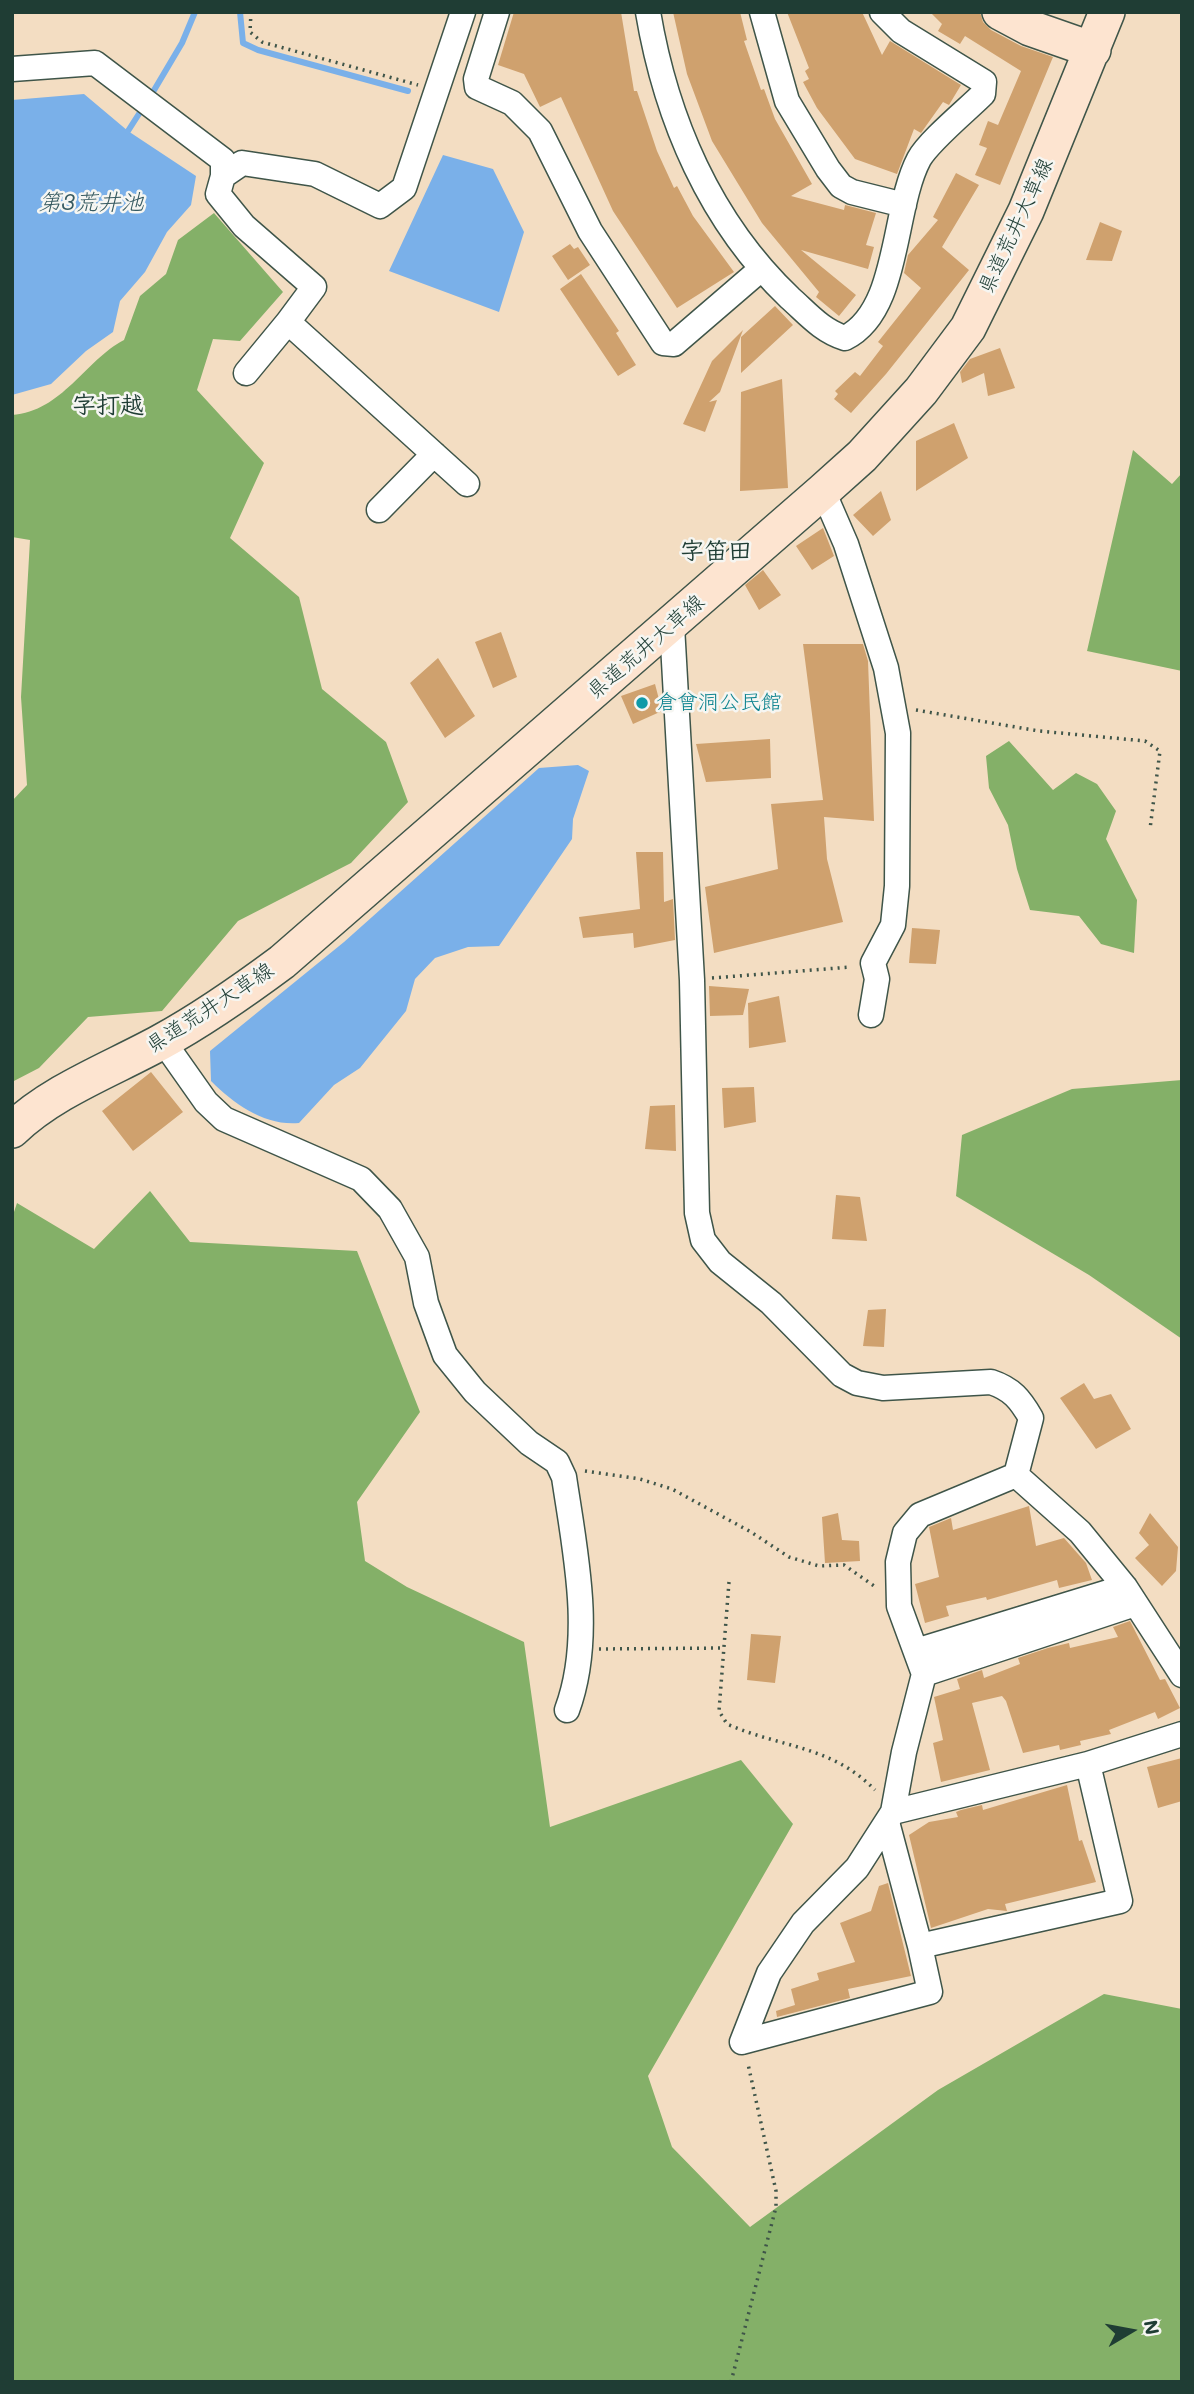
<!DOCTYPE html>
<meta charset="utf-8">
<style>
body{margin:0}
#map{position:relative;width:1194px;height:2394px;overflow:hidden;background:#f3ddc2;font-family:Mali,sans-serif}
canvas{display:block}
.frame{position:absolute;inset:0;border:14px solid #1f3d34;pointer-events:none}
.north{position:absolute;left:1096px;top:2296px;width:70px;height:70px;-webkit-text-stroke:5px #f6f6f2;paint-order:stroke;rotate:80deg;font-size:19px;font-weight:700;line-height:28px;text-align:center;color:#1f3d34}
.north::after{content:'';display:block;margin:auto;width:24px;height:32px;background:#1f3d34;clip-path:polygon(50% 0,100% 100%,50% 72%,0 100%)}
</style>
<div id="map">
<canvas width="1194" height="2394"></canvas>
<div class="frame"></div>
<div class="north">N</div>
</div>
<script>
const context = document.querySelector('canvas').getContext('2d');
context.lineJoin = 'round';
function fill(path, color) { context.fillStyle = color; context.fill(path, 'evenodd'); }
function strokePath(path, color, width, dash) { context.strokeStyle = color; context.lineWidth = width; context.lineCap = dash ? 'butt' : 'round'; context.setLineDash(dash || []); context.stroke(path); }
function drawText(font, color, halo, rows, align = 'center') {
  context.font = font + ' Mali,"Klee One",sans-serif'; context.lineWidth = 5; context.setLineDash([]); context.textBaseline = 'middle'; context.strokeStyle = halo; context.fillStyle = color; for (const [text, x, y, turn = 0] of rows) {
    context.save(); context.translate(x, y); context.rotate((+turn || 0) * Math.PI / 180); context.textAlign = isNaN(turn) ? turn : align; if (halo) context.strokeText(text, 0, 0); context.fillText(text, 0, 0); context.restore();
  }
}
const forest = new Path2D(`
 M214,213L283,292L240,341L213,339L197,390L264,463L230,538L299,597L322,689L386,742L408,802L351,863L238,921L162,1011L88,1017L39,1068L12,1082V801L27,785L21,697L30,540L12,537V415C63,411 84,361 124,340L140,296L166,274L178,240Z
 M1133,450L1172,484L1182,473V671L1087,651Z
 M1009,741L1053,790L1076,773L1097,784L1116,811L1106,839L1137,900L1134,953L1101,944L1079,916L1030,910L1017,869L1008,825L989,788L986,756Z
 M1182,1080V1339L1089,1275L956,1196L962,1135L1072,1089Z
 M150,1191L190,1242L357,1251L420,1412L357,1502L365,1561L407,1587L524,1642L550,1827L741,1760L793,1824L648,2076L672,2147L750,2227L938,2090L1104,1994L1182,2009V2382H12V1218L17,1203L94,1249Z`);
const water = new Path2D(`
 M84,94L128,131L196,176L191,205L167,232L145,272L120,301L113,332L86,351L51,384L12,395V100Z
 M443,155L493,169L524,232L499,312L389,271Z
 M578,765L589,771L573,819L572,839L499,946L468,947L435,958L415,979L406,1011L360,1068L334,1085L299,1123C265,1126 235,1105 211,1081L210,1051L344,942L539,768Z`);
const stream = new Path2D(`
 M240,12L243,43L258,50L408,91
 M150,97L182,43L195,12
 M128,131L144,106`);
const building = new Path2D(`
 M514,12H621L634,91H637L657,151L674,188L677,186L693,216L734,272L677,308L613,211L561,97L540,107L524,74L498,65Z
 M673,12H740L747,40L744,41L761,90L764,89L775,119L812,184L791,196L844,210L845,205L876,213L866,245L874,247L868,269L801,250L856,295L839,316L816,297L819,292L762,223L712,141L687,74Z
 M787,12H862L882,55L890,41L961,85L949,105L943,102L921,133L914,129L897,174L855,159L817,108L803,82L809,79L805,71L809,68Z
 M930,12H980L983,22L991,30L1021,46L1053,57L1000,185L975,175L987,148L979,145L988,121L998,125L1021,71L965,36L960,44L938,31L942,24Z
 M956,173L979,185L942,247L969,270L886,374L851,413L834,399L838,394L835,391L855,372L860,376L883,346L878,342L921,288L904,273L908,255L938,220L933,217Z
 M1100,222L1122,231L1112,261L1086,260Z
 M570,244L574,249L578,247L590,265L568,280L552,256Z
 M581,274L619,331L616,333L636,365L618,376L560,289Z
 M775,306L793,325L741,373V337Z
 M743,330L720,392L709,402L717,400L705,432L683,424L712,361Z
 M1000,348L1015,388L988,396L984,373L962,383L960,372L970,359Z
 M782,379L788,488L740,491L741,392Z
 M954,423L968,458L916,491V441Z
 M881,491L891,520L873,536L853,515Z
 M823,528L834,556L812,570L796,546Z
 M763,570L781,595L759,610L745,585Z
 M501,632L517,677L493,688L475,642Z
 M803,644H863L868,661L874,821L824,817L827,859L843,922L714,953L705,887L778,869L771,804L823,800Z
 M438,658L475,716L445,738L410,683Z
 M655,684L662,711L633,724L621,696Z
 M770,739L771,778L706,782L696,744Z
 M636,852H663L664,902L673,899L675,940L634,948L633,933L583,938L579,917L640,909Z
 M912,928L940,930L936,964L909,963Z
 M709,986L749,989L743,1015L710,1016Z
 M779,996L786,1042L749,1048L748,1003Z
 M151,1072L183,1112L133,1151L102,1111Z
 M754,1087L756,1122L724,1128L722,1088Z
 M675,1105L676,1151L645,1149L650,1106Z
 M836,1195L860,1197L867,1241L832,1239Z
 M886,1309L884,1347L863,1346L868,1310Z
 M1084,1383L1094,1399L1111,1394L1131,1429L1096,1449L1060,1398Z
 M1029,1506L1036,1546L1064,1538L1086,1563L1092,1580L1059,1588L1057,1580L987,1600L986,1597L946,1606L949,1616L925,1623L915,1584L939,1577L929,1527L951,1518L953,1530Z
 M838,1513L842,1540L859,1541L860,1561L825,1563L822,1517Z
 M1150,1513L1178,1547L1176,1571L1162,1586L1135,1558L1149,1545L1139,1533Z
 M1130,1621L1160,1680L1165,1679L1180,1708L1158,1719L1155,1712L1109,1730L1111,1734L1080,1741L1081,1745L1060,1750L1059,1745L1023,1753L1006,1701L1002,1696L972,1703L990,1770L941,1782L933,1743L943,1740L934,1697L960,1689L957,1679L982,1670L984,1678L1020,1664L1018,1658L1048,1648L1069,1643L1070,1648L1118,1637L1113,1627Z
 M751,1634L781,1636L775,1683L747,1680Z
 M1182,1758V1801L1158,1808L1147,1767Z
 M1067,1785L1079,1841L1082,1840L1096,1882L1005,1904L1007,1911L988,1909L931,1928L909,1835L929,1822L958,1817L956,1812L961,1810L982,1805L983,1810Z
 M888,1883L911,1976L848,1989L850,1998L777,2017L776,2011L795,2005L791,1989L819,1980L817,1973L855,1962L840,1923L871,1911L879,1886Z`);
const path = new Path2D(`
 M251,12L250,32L262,42L418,85
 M916,710L1039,731L1145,741L1160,751L1150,829
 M712,978L851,967
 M585,1471L640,1479L672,1489L751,1532L789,1557L819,1566L844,1565L877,1588
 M729,1582L719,1711L727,1724C781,1748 831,1745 875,1790
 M599,1649L724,1648
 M731,2382L776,2207V2191L748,2064`);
const street = new Path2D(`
 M497,12L476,79L477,87L512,103L540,131L590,231L663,343L674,344L760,270
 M648,12C666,119 710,222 790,298C808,314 822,331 845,338C900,311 892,210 919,159C929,141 967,110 983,94L984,82L901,31L882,12
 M762,12L787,101L828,169L841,186L852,192L904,205
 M12,69L95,63L223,160V176L218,194L244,226L314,287L288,322L467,484
 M223,176L242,163L315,174L380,206L404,188L463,12
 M246,373L288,322
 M823,491L846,544L886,668L898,733L897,886L893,925L873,963L877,979L871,1015
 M379,510L434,454
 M672,626L692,980L697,1213L703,1240L720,1262L771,1303L842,1375L857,1383L883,1388L991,1382C1012,1389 1020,1399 1031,1418L1016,1475
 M163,1041L206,1102L224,1119L361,1179L390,1209L417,1257L426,1303L445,1355L475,1392L529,1443L557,1462L564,1477C575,1551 594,1637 567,1710
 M1016,1475L1080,1532L1125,1587L1182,1675
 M916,1651L1125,1587
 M924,1674L1135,1604
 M893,1812L1088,1764
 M887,1822L920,1946
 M742,2042L769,1973L803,1923L857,1868L893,1812L904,1752L924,1674L899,1606L898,1562L905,1533L920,1515L1016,1475
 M742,2042L930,1992L920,1946L1120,1901L1088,1764L1182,1734`);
const secondary = new Path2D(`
 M1000,12L1030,28L1093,50
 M12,1130C52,1091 112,1069 161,1042C203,1019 243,991 282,962L823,491L862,456L921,391L968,328L1026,211L1107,12`);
const markers = [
 [642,703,7,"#0f9aa8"]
];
const streetNames = [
 ["県道荒井大草線",1016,226,-65],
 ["県道荒井大草線",646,647,-41],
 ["県道荒井大草線",210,1008,-33]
];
const cultureNames = [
 ["倉曾洞公民館",656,703]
];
const waterNames = [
 ["第3荒井池",91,203]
];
const quarterNames = [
 ["字打越",108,406],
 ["字笛田",716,552]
];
fill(forest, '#84b068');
fill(water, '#7ab0e9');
strokePath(stream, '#7ab0e9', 6);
fill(building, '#cfa16e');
strokePath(street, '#3f5549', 27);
strokePath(secondary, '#3f5549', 38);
strokePath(path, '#3f5549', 3.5, [2, 5]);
strokePath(street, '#fff', 24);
strokePath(secondary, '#fde4d0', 35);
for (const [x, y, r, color] of markers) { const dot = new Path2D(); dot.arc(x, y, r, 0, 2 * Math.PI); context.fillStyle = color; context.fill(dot); strokePath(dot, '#f6f6f2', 2.5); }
drawText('21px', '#1f3d34', '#f6f6f2', streetNames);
drawText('21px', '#0d838f', '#f6f6f2', cultureNames, 'left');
drawText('italic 23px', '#365a61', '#f6f6f2', waterNames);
drawText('bold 24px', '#1f3d34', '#f6f6f2', quarterNames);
</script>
